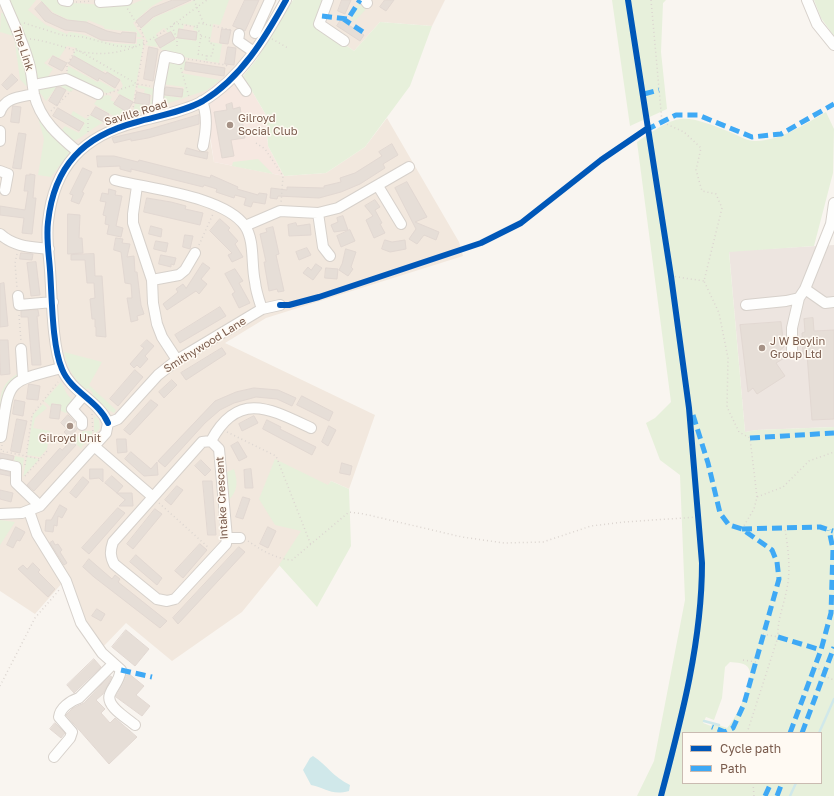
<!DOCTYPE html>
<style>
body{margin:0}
#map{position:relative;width:834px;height:796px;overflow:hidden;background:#f9f5f0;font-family:"Golos Text",sans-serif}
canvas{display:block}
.legend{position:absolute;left:682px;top:732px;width:140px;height:52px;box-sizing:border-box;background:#fffaf3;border:1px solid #cabbb1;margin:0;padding:5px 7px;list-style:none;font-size:12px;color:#7a5c4d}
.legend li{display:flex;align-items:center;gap:8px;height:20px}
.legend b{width:20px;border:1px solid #cabbb1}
</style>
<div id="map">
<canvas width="834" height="796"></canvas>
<ul class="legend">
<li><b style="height:5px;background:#0057b8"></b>Cycle path</li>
<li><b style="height:5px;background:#3fa9f5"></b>Path</li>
</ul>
</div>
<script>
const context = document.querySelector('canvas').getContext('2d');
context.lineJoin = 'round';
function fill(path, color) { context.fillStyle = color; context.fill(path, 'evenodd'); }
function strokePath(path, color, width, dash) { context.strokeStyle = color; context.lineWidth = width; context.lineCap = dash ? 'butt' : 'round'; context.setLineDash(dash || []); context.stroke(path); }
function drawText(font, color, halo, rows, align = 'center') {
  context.font = font + ' "Golos Text",sans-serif'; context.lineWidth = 3; context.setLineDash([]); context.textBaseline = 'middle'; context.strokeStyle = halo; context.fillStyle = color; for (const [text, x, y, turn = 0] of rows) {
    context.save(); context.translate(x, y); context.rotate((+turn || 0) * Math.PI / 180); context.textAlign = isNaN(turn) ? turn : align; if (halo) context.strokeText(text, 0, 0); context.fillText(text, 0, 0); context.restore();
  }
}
const residential = new Path2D(`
 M0,0H277L265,27L232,71L220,83L202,94L214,162L284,176L326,173L365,147L387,118L459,242L463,256L266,318L225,343L375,415L349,489L331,481L285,559L242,612L172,661L126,623L102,648L92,635L63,582L35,614L0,591Z
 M325,0H445L432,26L380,22L354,51L316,24Z`);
const commercial = new Path2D(`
 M243,76L266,115L268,146L284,176L214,162L206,107Z`);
const industrial = new Path2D(`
 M834,245V427L757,430L745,432L729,251Z`);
const green = new Path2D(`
 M7,0H36L28,10L46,25L67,34L69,32C80,33 88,36 99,40C111,44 124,44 137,44V39H143V47L133,101L117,93L123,86L120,79L104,70L103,72L73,55L76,48L67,46L59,58L53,55L44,63L53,69L47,78L38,81L36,79L26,44L27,40L21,24L17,23Z
 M40,0H56L70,5L71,3C88,3 104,6 122,6L123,4L128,3L130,5L142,0H163L152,6L133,23L142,37H137V32L105,29L103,26L88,20L87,22L69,20L54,13Z
 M193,0H229L220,25L213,24L210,42L222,44L219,63L183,57V54L162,50L160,48L178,38L196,41L197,31L193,30L194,26L184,24L183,29L179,28L177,36L175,38L171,31L168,33L164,28L156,34L158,38L155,40L158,47L145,45L148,43L141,29L155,17L191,2Z
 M293,0H325L316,24L354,51L380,22L432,26L410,86L365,147L326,173L284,176L268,146L266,115L243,76L257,59Z
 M612,0H666L663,3L661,52L667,109L630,126Z
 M814,0H834V36L821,18Z
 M358,3L366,9L355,21L350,19Z
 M1,13H4C14,36 22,59 28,84L26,86L20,79L14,36L0,32Z
 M183,59H186L185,69L181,73L220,80L207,90L160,106L161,95L182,98L184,87L162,84L166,62L181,65Z
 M68,66L97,82L100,81L116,90L108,93L101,92L67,76Z
 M60,82L77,84L73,90L70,92L58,85L46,101L41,94L38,93L37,87Z
 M138,85L155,89L154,108L133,114L135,103L150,106L152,95L144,93L145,89L138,88Z
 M108,95L112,97L110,100L114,102V105L130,114L115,117L94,104L99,97Z
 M73,111L86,119L91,115L103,123C94,126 80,140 73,141L61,131L65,126L79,133L85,123L71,115Z
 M826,112L834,129L833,173L814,246L729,252L745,432L757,430L834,427V796H637L654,761L685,600L680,475L660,460L646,423L655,418L671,402L637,142C680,113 681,113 730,132C737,135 748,142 756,141C782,140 803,125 826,112ZM730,662C736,663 746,662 749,669C755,679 735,721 727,728L713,723L711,726L703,723L706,717L714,720L722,698L725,667ZM683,733H821V783H683Z
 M37,114L68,149L69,153L51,177L38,175L44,139Z
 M258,159L273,174L232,166L233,162Z
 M64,352L102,362L89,385L116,410L114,413L107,409L92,395L93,393L88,388L86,390C74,379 67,368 64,352Z
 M19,373L20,376L7,386L0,416C0,395 0,384 19,373Z
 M61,382L67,394L75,403L66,413L61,411V405L52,403L51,407L44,401Z
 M43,404L47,408L35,418L33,428L50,431L47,449L40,457L27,455L33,415Z
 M94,416L99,420L100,428L96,433L94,432Z
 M83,431H92V437L82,446V449L73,441Z
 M15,456L24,458L20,485L18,478L20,464L14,462Z
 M27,457L39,459L23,477Z
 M275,459L328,485L331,481L349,489L351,546L317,607L279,565L301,531L275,525L259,499Z
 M234,469C238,482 238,490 229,500L227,472Z
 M0,520L15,522L0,545Z`);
const water = new Path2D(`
 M313,756C327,765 333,777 350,785L349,791C331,796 327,788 311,785L303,770L310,758Z`);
const stream = new Path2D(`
 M704,721L719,725
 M819,733L834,699
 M790,796L796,783`);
const building = new Path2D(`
 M173,0H191L153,17L141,28L136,21L152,8Z
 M245,0H259L245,31L233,26Z
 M342,0H351L345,14L338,11Z
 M385,0H394L386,11L380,7Z
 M42,2L52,13L67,20L86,22L107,31L121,34L122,32L136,33L135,43L101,40L85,32L65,30L45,21L35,9Z
 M341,20L364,35L360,41L337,26Z
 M179,29L197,32L196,40L178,38Z
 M222,29L231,30L228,44L220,43Z
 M171,32L175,39L160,48L155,40Z
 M149,47L158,49L153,81L144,79Z
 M228,47L236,48L234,65L225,64Z
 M53,56L67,63L62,71L49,64Z
 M74,56L106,74L107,72L120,80L115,88L99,78L98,81L69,64Z
 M186,62L225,68L224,76L185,70Z
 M12,74L18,80L7,90L2,85Z
 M57,87H60L66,90L57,106L49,101Z
 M166,87L183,89L182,97L165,95Z
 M137,92L150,95L149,105L135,103Z
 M120,95L133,102L127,112L114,104Z
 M232,103L233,109L240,107L245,138L231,140L234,156L222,158L214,112L227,110L226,105Z
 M13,106L21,107L19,123L11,122Z
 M96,107L109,114L104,122L91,115Z
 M58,108L84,123L79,131L53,116Z
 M199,115V124L148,138L131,141V139L114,143L112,138L115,137L150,129Z
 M19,133L26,134L21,169L13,168Z
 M392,144L398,155L383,164L385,168L360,184L341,192L319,198L278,196L277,199L270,198L271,188L287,190V187L324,188V186L341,182L340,178L355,173L382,156L379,152Z
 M187,148L201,152H208L207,159L185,154Z
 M97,156H114L138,162L139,160L210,178L211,175L238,187L237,189L258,195L259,193L267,194L265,204L253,202L251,207L244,205L246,198L235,195L234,198L216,192L217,189L204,185L203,187L131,169V172L120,169V166L98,167Z
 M83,168L92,172L82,192L84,193L79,204L71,201L73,195L70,194Z
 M30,174L35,175L33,198H36L32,234L22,233L24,218L0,215V206L25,210L28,191H24L26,175H30Z
 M407,182L427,217L415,222L439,232L436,240L424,235L417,244L409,239L416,229L395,188Z
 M109,189L116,191L115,195L122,196L116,226L123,228L121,237L107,234L109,225L105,224L106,216L103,215L106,202L100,201L102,193L108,194Z
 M147,198L171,202L186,206L185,209L203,213L200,225L144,212Z
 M375,200L380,207L375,210L382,223L380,224L385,233L374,238L366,220L373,216L365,206Z
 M68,214L80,215L79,238H82L83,253L68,254Z
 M343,216L348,230L334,232L331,225L338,222L337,218Z
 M220,219L230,228L228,230L238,241L235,244L243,257L232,262L228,255L232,253L210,231Z
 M296,223L297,226L310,224L311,235L289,236L288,225Z
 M151,226L162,229L161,237L149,234Z
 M273,227L279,254L276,255L284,291L278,292L277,289L269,291L264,262H266L260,234L267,232L266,229Z
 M350,230L355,241L341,247L337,236Z
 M185,235L193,236L190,249L183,247Z
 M116,238L123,239L122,243L130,244L127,257L134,256L135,272H137L141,305L144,314L137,316L138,320L131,322L127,298H132L131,284L125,283L121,252L114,250Z
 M385,240L392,242L405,240L406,249L390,252L382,249Z
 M156,241L168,243L166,252L154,249Z
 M307,248L311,255L299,260L296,252Z
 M346,249L356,252L351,267L353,269L348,276L339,270L342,264Z
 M21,253L33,254L32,260L20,259Z
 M94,254L95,276H102L106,337L96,336V327H95V319H92L90,299L95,298L94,283H87L85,260H71V255Z
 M161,255L176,258L174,265L171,264V267L159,264Z
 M36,262L40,295L31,296L27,263Z
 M203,263L210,268L201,279L207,284L199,294L196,291L167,310L163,304L178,292L176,289L183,284L186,288Z
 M316,264L322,268L313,280L303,273L308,267L311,270Z
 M326,268L338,269L337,279L325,278Z
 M235,269L243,281L239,283L250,303L239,308L232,294L235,292L225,274Z
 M4,283L8,326L0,327V284Z
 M220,307L226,316L180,343L175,335Z
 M38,310L39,316H37L41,365H32L28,317H21V311Z
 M813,318L814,331L834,330V419L812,420L807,354H803L802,333L805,332L804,319Z
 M781,322L784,347L780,350L786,357L776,363L785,376L757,394L753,388L748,392L740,325Z
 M0,340H8L10,374L1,375Z
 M147,340L154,346L145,356L148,359L140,368L137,365L134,368L130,364L144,348L141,346Z
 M222,348L226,354L186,380L181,373Z
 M135,370L143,377L118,406L110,399Z
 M172,380L177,385L164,398L159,392Z
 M29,384L40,386L38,400L27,399Z
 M254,388L278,390L296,398L292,406L277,399L256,397L234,403L220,410L205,423L165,467L158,461L215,401L236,392Z
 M302,396L333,412L329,421L297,405Z
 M15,400L25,402L23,416L13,414Z
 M151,400L158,405L130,435L124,430Z
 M52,404L61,405L59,419L50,418Z
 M68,415L75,422L73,424L77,429L70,438L64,432L67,429L61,423Z
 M254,416L258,423L242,431L239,424Z
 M17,419L27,421L20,453L11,451Z
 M267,420L281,427L280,429L316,447L312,455L263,429Z
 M329,426L336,430L328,446L322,442Z
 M117,439H126L127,452L118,453Z
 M71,441L76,445L34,491L27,485L60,448L62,450Z
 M238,442L247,457L239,461L231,446Z
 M131,452L151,469L157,462L158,475L144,476L125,459Z
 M0,453L14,456L13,460L0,458Z
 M201,460L211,470L205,476L195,466Z
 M342,463L352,466L350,475L340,473Z
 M90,469H103V482L99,478L90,479Z
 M251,469L253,488H245L244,470Z
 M0,470L10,472V476L0,474Z
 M112,476L123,486L117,493L105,483Z
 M83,477L89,482L76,498L70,493Z
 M203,481H212L216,535H208Z
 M177,486L183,490L171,505L165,500Z
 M0,490L13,493L11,502L0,499Z
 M117,493H132L133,506H119L125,500Z
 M243,497L250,499L243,519L236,517Z
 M60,505L67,509L62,518L58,516L57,526L54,525L53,532L45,531L46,520H51Z
 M118,508L125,513L89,554L82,548Z
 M155,509L162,514L133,549L127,544Z
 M16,527L25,532L20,541L17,540L13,548L7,545Z
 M268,527L276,531L268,548L260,544Z
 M53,541L55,545L58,544L62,550L60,552L67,563L64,565L50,543Z
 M200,544L207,550L183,578L175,571Z
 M239,547L245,552L178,624L173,618Z
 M136,555L162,578L157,585L130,562Z
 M89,559L112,579L115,575L120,579L118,582L167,621L160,628L94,577L83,567Z
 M33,563L40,570L38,572L55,589L48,597L18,569L23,565L27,569Z
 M97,609L105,614L101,621L92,616Z
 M126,630L149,649L135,666L112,647Z
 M94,659L101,667L74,693L67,685Z
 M128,673L144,686L136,695L150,706L142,716L116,697Z
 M110,676L112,677L103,694L96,700L105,709L101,713L110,723L115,718L137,737L109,764L66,715L73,708L84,703Z
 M55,723L65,733L61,738L50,729Z`);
const path = new Path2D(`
 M194,0L204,24L232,30
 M651,0L662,122L684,132L701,148L696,170L702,191L716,194L722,208L704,281L719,313L728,358L727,407L739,432L750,438L757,497
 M76,2L92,1
 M24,23L62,35L83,37L117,46L137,47
 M174,23L197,27L198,23L204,24
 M172,26L177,39V49
 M197,27L201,36L198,54L207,56L206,62L226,65L229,68
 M201,36L210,38L209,43L214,44L212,56H207
 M30,39C51,41 70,51 90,53C139,58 169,26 207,0
 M272,39L288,48
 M188,59L206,62
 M181,68L189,97
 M67,71V65L76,49L137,84
 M106,94L137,84L144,44L143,34L127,8
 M51,111L71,91
 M132,115L137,84L150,86
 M88,132V115
 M256,143L265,149L283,176L281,203
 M199,245L213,214
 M17,254L15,263L17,288
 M671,276L704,281
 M19,315L21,341
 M92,414L93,434
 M227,432L276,456L311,545
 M2,445L1,451L40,459
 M25,465L32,415L58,382
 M25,476L49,449
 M159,503L209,548
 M742,529L754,509L757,497L783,487L809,461L834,452
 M248,541C261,550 276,559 292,560L349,512L364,514L462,537L504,543L543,542L591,526L624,522L698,517
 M763,634L778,637
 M743,660L756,662
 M815,667L825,672
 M824,676L834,680
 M0,686L35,618L60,589
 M747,733L778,637C777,620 784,605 787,588C791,570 788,547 785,529
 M753,783L754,796`);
const minor = new Path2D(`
 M4,0C12,20 22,39 28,60C32,71 32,83 34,94C40,120 59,136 78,152
 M63,0L68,1
 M328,0L319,24L344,41
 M365,0L367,3
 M807,0L817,24L834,45
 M100,2L127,0
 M255,33L270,0
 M239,34L238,41L254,52
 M235,75L246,91
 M34,85L66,79L98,94
 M202,101C208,116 206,131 203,146
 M0,112C5,97 21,97 34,94
 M157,116L159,88L165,56L179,59
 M0,131V141
 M0,171L8,174L5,190
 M115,180C149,189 224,196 245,226C255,241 251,265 255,282C256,292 259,300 262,309
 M137,186L133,214V223L152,280L153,303L157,324L162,337L177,360
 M378,186L401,224
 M318,213L323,247L330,256
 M245,226L280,211L318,213L338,208L409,167
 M0,234C14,247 31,247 49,249
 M152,280L179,275L185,270L195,253
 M805,289L825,303L834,302
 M18,296L19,305L53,302
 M746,305L786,301L799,298
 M21,349L23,378
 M792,353V328L799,298L805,289L831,224L834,203
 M108,423C99,401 71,392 62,369C52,346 52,297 50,270C49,255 46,238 48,222C54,166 83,136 137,122C158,116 183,112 203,101C241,78 265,38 286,0
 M108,423L118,419L158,375L177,360L262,309L280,305
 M82,425V420L72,409L83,396
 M1,437C10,380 4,383 61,368
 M211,441L219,449L227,538L226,544L175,599L167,601L157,599L114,564C110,556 110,551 113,542L202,442L211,441C238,390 271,409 311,428
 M94,446L153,497
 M2,464L16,467V483L40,506
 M29,511L37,534L66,581L81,623L102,653L121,670C118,684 114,684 110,694C105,706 127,718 135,725
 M0,514L22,513L40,506L106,433L108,423
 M227,538H240
 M54,757L70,738L72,732L59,717C60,708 70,701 79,698L113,664`);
const quiet = new Path2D(`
 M322,16L348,19L360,0
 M342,18L363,32
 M644,94L659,90
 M646,130L676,115H698L752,137L781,134L834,104
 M693,415L708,463L720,513L729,525L742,529L772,550L777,562L779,579L744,704L733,728L725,732L712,727
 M750,438L834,433
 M742,529L820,527L833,531
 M778,637L821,650
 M121,670L152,677
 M790,733L821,650L831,613L833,549L829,530
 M802,733L834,647
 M765,796L771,783
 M777,796L782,783`);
const cycleway = new Path2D(`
 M628,0L671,276L689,408L702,563C702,642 681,720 661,796
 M280,305H289L319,297L481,243L521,223L601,160L648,128
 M108,423C99,401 71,392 62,369C52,346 52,297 50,270C49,255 46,238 48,222C54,166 83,136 137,122C158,116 183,112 203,101C241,78 265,38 286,0`);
const markers = [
 [230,125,4,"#a69286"],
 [762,348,4,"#a69286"],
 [70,426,4,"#a69286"]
];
const streetNames = [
 ["The Link",23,49,72],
 ["Saville Road",136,113,-17],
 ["Smithywood Lane",205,345,-32],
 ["Intake Crescent",222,498,-93]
];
const poiNames = [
 ["Gilroyd",238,119],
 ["Social Club",238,132],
 ["J W Boylin",770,342],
 ["Group Ltd",770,355],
 ["Gilroyd Unit",70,439,"center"]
];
fill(residential, '#f2e8de');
fill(commercial, '#f6e8e1');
fill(industrial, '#ede5e0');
fill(green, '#e7f0db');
fill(water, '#d0e8ea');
strokePath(stream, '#d0e8ea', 2.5);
fill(building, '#e6ded7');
strokePath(building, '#e2d8d2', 1);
strokePath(minor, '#d7d1cb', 12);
strokePath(path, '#dcd5d0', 1.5, [1, 3]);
strokePath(minor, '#fefefd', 10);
strokePath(quiet, '#3fa9f5', 5, [10, 5]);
strokePath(cycleway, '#0057b8', 6);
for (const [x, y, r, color] of markers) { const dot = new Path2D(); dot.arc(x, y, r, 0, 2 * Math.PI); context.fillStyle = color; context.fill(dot); strokePath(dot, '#fffaf3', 1.5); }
drawText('11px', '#7a5c4d', '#fffaf3', streetNames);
drawText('11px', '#7a5c4d', '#fffaf3', poiNames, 'left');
</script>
